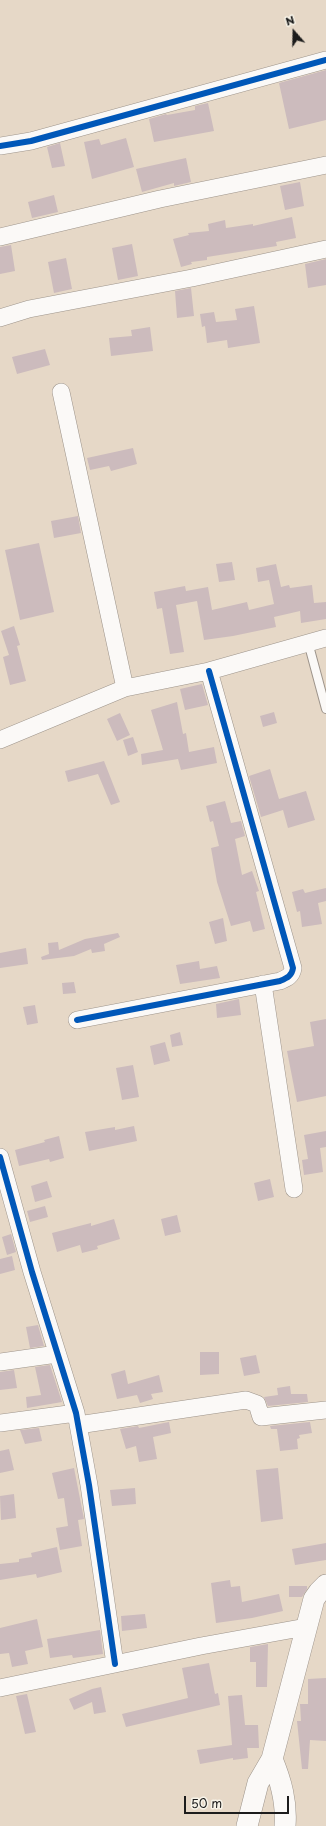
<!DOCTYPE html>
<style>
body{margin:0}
#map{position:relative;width:326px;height:1826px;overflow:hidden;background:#e6d8c7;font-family:"Playpen Sans",sans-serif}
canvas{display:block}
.north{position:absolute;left:274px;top:12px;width:40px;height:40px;-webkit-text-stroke:3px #f7f3e8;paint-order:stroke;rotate:340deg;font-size:11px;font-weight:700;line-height:16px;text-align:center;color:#1c1c1c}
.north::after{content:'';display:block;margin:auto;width:14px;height:18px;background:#1c1c1c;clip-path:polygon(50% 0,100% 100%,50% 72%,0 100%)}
.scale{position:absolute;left:184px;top:1796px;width:105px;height:18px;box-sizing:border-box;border:2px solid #1c1c1c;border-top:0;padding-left:5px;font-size:12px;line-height:14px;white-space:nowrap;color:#1c1c1c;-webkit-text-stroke:3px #f7f3e8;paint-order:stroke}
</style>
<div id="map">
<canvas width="326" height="1826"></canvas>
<div class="north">N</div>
<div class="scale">50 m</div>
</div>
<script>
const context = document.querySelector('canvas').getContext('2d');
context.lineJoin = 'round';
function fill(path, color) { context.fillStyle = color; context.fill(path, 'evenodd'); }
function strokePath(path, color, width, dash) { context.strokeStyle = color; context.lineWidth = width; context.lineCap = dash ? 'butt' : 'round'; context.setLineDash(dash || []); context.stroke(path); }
const building = new Path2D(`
 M326,70V120L289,129L279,83Z
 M208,103L214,131L154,142L149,119L166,114L167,115L195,110V106Z
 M126,138L134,167L92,179L84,142L99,139L101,145Z
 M60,143L65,166L52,168L47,147Z
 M186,158L191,182L174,186V183L142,192L136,169Z
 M300,182L304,206L285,210L280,186Z
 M54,195L58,212L32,218L28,202Z
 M292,217L296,238L276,242L277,246L207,257V260L191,262L192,264L181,267L173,239L189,235L188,233L209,231L208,224L225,220L226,228L253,224V226Z
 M132,244L138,276L118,280L112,248Z
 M11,245L15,271L0,274V247Z
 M66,258L72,289L54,293L48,262Z
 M326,259V285L308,288L305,264Z
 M191,288L194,316L177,318L175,291Z
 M254,306L260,343L228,348L227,340L207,343L205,326L202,327L200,314L214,312L216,322L237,320L235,309Z
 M150,327L153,351L111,356L109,338L132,336L131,330Z
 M45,349L50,365L17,374L12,357Z
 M133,448L137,464L111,471L109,466L90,470L87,458Z
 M78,516L81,533L54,538L51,521Z
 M39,543L54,612L20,620L5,550Z
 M232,562L235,580L219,582L216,564Z
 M276,564L281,587L289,585L290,588L312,585L314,603L326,602V619L301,623L300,611L274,617L276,627L233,636L204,640L197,601L176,605L184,652L170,654L162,608L157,609L154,592L185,586L186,591L208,587L212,610L247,602L249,610L274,604L269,580L258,582L256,568Z
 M14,626L20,645L17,646L26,681L10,685L3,657L9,655L1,631Z
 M202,684L208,705L185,710L180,689Z
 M177,702L183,734L186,733L189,752L214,747L217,763L181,770L178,759L142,765L141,754L163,750L151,710Z
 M274,712L277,723L263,727L260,716Z
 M120,713L130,735L117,741L107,719Z
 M133,737L138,752L128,756L123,740Z
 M104,761L120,802L111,805L98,774L68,782L65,771Z
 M270,769L279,799L306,791L315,820L288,828L283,810L261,817L249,776Z
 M225,801L231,823L241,821L245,836L235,839L242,875L252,871L259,891L256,892L265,929L253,932L250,921L231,926L217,882L211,848L219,846L213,821L210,822L206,806Z
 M326,888V901L318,903L322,924L302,927L300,911L297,912L292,892L303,889L305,893Z
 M223,918L227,941L215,944L209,922Z
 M118,933L120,937L104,944L105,951L92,953L91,949L74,956L42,960L41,957L49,954L48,943L58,942L59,950L85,939Z
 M26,948L28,964L0,968V953Z
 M199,961L200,969L217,966L220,978L180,984L176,965Z
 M74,982L76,993L63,994L62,983Z
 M239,999L241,1015L217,1018L216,1004Z
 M35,1005L38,1023L27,1025L23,1007Z
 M326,1019V1096L297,1102L287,1051L314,1046L310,1022Z
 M180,1032L183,1045L172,1047L170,1035Z
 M165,1042L170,1061L154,1065L150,1046Z
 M133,1065L139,1097L122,1100L116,1068Z
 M134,1126L137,1141L89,1151L85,1132L115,1127V1130Z
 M326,1131V1147L320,1148L323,1172L304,1175L302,1160L308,1159L304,1135Z
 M59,1136L64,1158L50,1162L49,1159L19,1166L15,1150L45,1142L44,1140Z
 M270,1179L274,1197L258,1201L254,1183Z
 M47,1181L52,1197L35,1202L31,1186Z
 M45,1206L48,1217L30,1222L27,1211Z
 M177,1215L181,1232L165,1236L161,1219Z
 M114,1219L120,1239L97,1246L98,1249L82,1253L80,1245L57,1252L52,1233L91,1223V1226Z
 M11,1234L16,1252L7,1255L2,1237Z
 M12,1256L15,1270L0,1274V1259Z
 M38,1325L44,1346L30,1348L26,1327Z
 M200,1352H219V1374L200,1375Z
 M256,1355L260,1373L244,1376L240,1358Z
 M50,1365L62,1402L27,1408L26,1397L41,1395L35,1367Z
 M14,1370L17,1388L0,1390V1372Z
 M125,1370L128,1384L159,1375L163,1392L151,1394L153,1399L140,1403L137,1395L117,1399L111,1374Z
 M290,1386L291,1394H307L308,1402L268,1406L264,1397L278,1395L277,1388Z
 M169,1422L171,1433L153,1437L157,1459L139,1462L136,1446L126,1449L120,1429L138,1426L139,1428Z
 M310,1422L312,1433L299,1435L300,1438L297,1439L298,1449L280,1451L277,1429H271L270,1426Z
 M39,1428L42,1441L25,1444L20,1430Z
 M9,1449L14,1470L0,1473V1451Z
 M74,1468L84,1519L78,1520L82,1546L60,1550L56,1528L68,1526L64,1498L58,1499L52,1473Z
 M278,1468L283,1519L261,1522L256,1470Z
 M135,1488L136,1504L112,1506L110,1490Z
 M14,1494L16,1518L1,1520L0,1496Z
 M326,1543V1560L295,1565L292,1549Z
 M57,1547L62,1572L37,1578L36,1574L0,1580V1564L19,1562V1559L32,1557L31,1553Z
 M230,1580L231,1587L240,1586L242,1602L279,1594L283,1611L252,1618L216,1623L211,1583Z
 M289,1586H307V1589L302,1597H289Z
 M145,1614L147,1628L122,1631L121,1616Z
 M37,1619L43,1647L25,1651L28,1664L12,1667L9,1653L0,1654V1628Z
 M100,1630L103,1654L73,1658L72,1655L50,1658L47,1639Z
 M268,1644L267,1687H256V1662H250V1647Z
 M209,1663L215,1694L218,1693L220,1705L126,1727L122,1714L188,1698L182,1668Z
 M326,1678V1741L310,1740L308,1769H302L297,1721H301L300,1704H308V1679Z
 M101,1687L106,1712L94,1714L92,1702L74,1710L69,1699L92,1689Z
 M27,1694L36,1732L25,1734L16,1696Z
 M242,1695L245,1725H258L259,1748H247L248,1758L233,1760V1758L200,1764L197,1750L232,1745L228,1696Z`);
const service = new Path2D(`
 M308,642L326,709`);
const minor = new Path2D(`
 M0,146L31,141L326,60
 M0,237L160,199L326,165
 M0,318L29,309L192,278L326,249
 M61,392L125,688
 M0,740L125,688L209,671L326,638
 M263,984L294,1189
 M77,1020L280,981C287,978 292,976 293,968L209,671
 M0,1157L32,1272L76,1413L89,1485L115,1664
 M0,1362L57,1354
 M0,1423L76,1413
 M78,1425L246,1400L257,1404L261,1417L326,1410
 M0,1688L201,1646L306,1627`);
const tertiary = new Path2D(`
 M272,1759C281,1781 287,1802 285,1826
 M247,1826L258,1783L272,1759L314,1599L319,1592L326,1585`);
const cycleway = new Path2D(`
 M0,146L31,141L326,60
 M77,1020L280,981C287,978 292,976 293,968L209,671
 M0,1157L32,1272L76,1413L89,1485L115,1664`);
fill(building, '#ccbbbd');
strokePath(service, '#9d948b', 10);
strokePath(minor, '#9d948b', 18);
strokePath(tertiary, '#9d948b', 22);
strokePath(service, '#fbf9f7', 8);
strokePath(minor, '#fbf9f7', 17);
strokePath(tertiary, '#fbf9f7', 21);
strokePath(cycleway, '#0057b8', 6);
</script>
